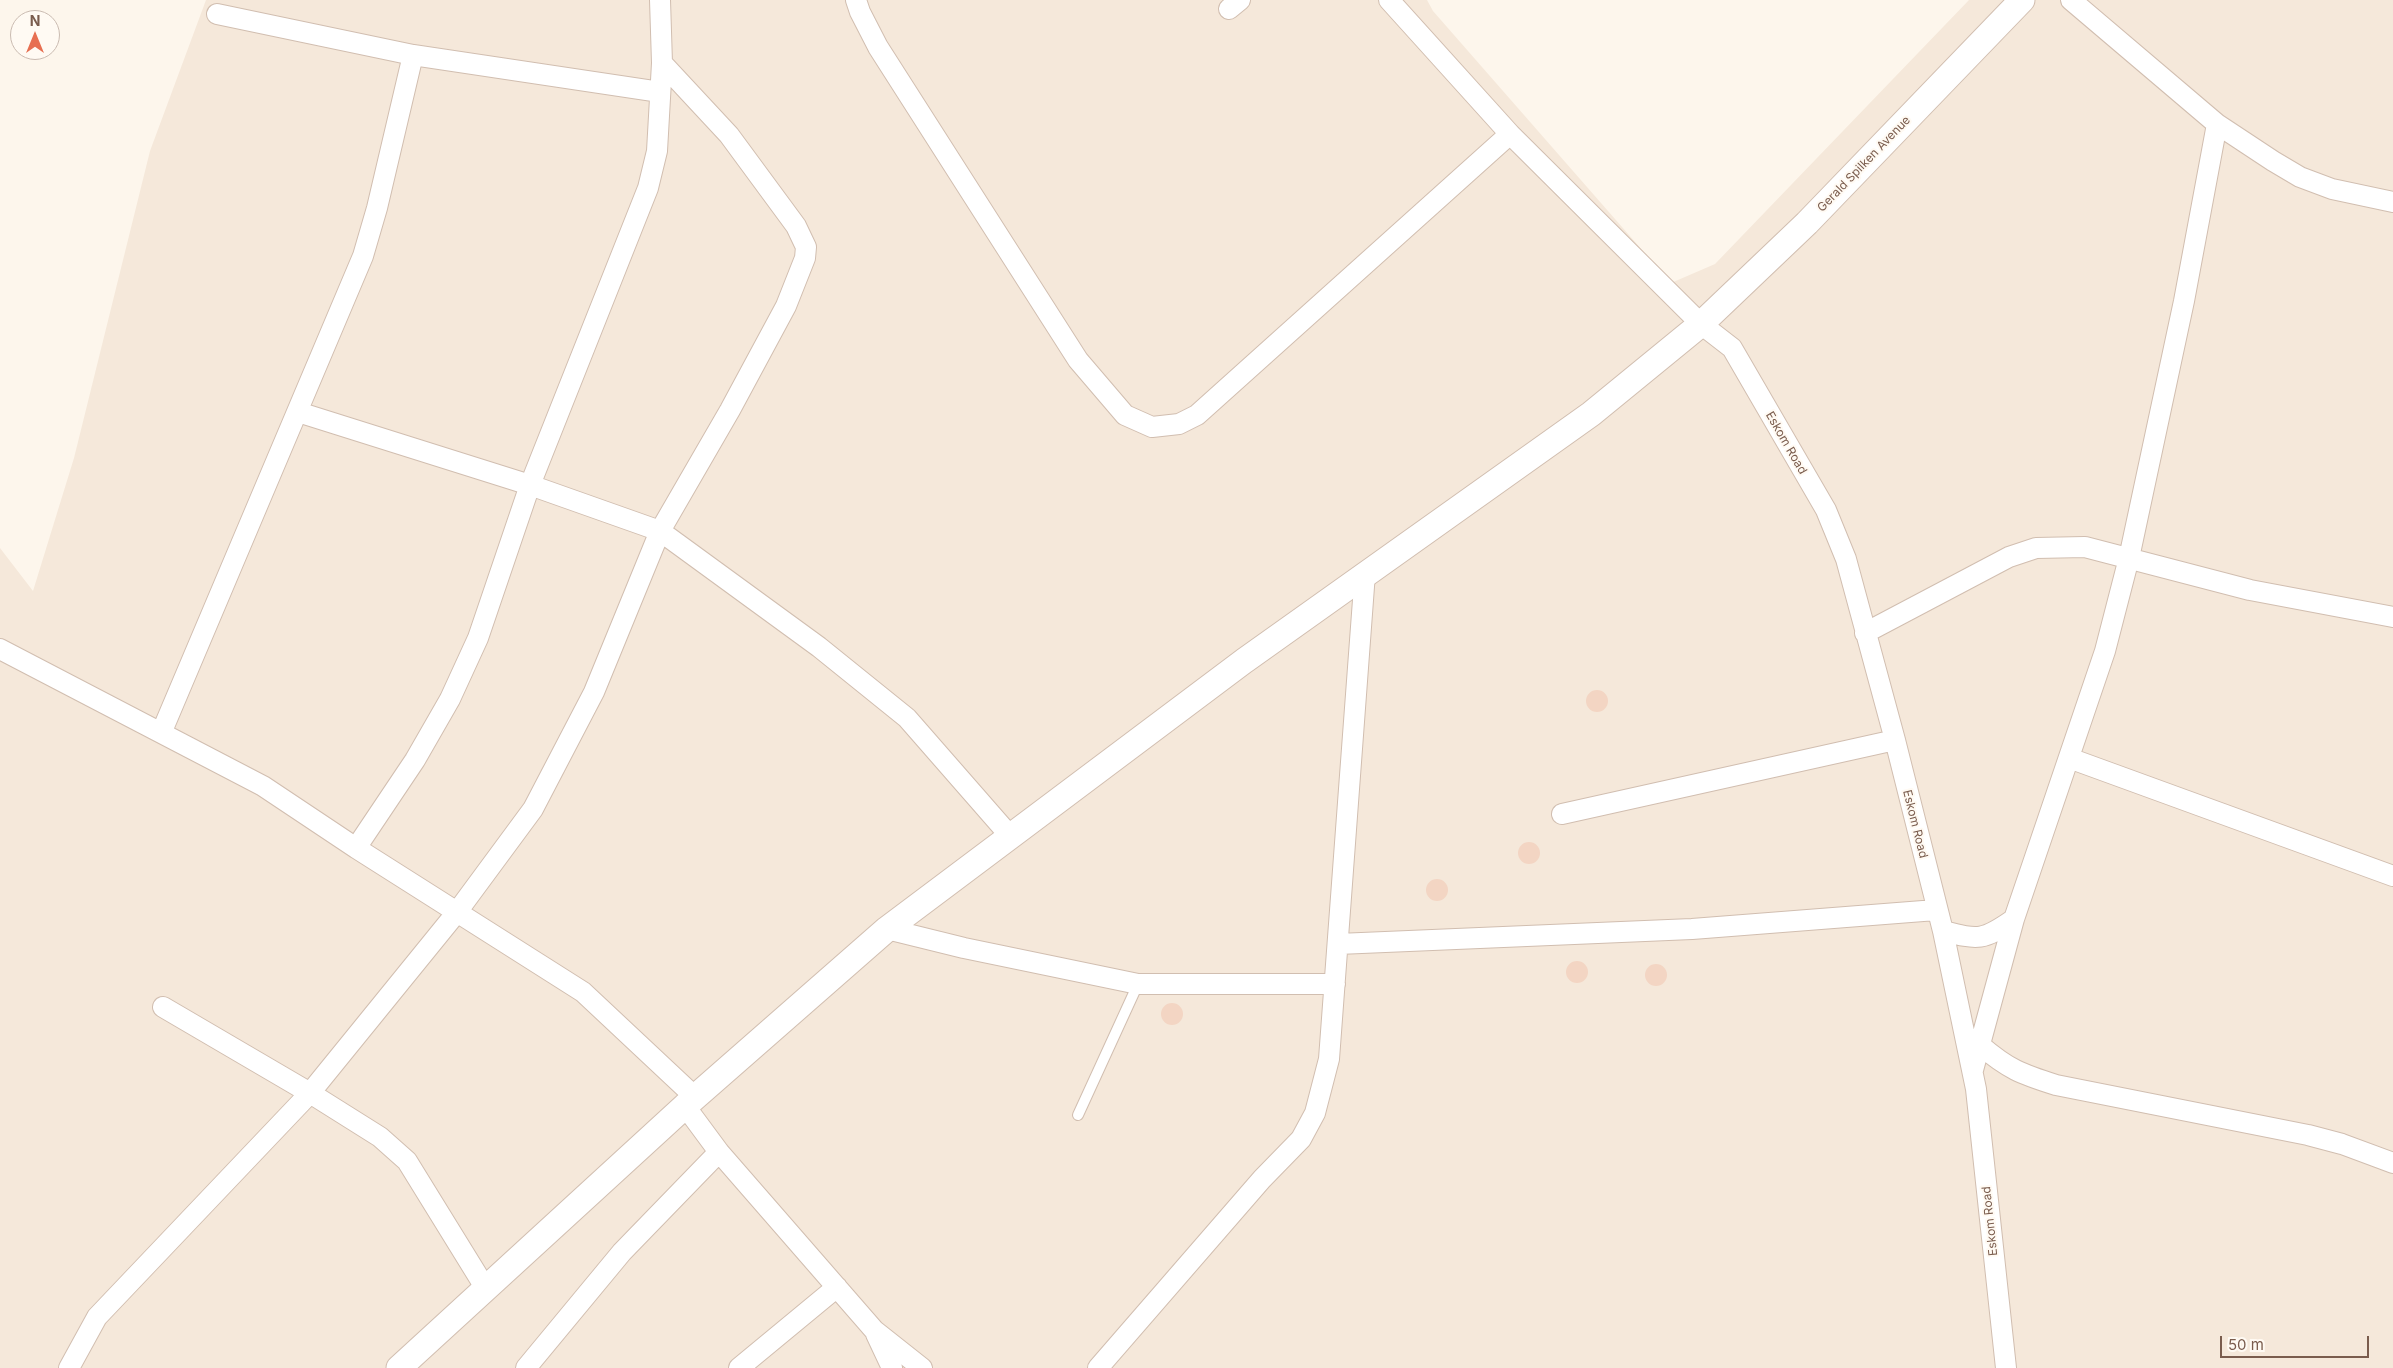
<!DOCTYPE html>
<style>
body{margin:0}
#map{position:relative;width:2393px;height:1368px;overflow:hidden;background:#fdf6ec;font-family:Inter,sans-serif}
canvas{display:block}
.north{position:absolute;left:10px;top:10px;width:50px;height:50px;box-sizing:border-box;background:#fffaf3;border:1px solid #cabbb1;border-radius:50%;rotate:0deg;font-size:14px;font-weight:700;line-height:20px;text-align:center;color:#7a5c4d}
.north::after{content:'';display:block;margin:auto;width:18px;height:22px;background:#e76f51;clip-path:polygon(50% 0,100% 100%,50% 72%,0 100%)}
.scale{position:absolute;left:2220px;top:1336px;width:149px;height:22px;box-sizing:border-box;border:2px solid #7a5c4d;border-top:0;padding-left:6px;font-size:15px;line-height:18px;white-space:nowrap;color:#7a5c4d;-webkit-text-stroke:4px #fffaf3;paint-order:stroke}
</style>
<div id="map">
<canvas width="2393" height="1368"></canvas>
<div class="north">N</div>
<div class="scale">50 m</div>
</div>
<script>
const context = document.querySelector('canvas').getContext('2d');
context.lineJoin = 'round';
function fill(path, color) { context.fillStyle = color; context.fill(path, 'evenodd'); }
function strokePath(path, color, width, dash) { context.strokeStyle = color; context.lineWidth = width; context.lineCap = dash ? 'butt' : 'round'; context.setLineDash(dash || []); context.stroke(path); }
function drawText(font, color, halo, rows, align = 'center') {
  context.font = font + ' Inter,sans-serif'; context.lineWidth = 4; context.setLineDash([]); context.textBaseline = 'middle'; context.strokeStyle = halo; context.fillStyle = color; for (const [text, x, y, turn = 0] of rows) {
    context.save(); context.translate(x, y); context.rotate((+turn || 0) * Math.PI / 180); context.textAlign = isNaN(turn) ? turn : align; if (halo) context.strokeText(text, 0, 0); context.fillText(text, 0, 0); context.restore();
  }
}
const residential = new Path2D(`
 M206,0H1427L1433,11L1671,283L1715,264L1969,0H2393V1368H0V548L33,591L74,458L150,151Z`);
const building = new Path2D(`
 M1586 701a11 11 0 1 1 22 0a11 11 0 1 1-22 0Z
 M1518 853a11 11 0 1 1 22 0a11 11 0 1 1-22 0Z
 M1426 890a11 11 0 1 1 22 0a11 11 0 1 1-22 0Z
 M1566 972a11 11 0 1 1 22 0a11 11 0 1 1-22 0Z
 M1645 975a11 11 0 1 1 22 0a11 11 0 1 1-22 0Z
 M1161 1014a11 11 0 1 1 22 0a11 11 0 1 1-22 0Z`);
const service = new Path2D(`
 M1078,1115L1138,984`);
const minor = new Path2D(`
 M856,0L860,12L878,47L1078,360L1125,415L1152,427L1179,424L1197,415L1510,134L1389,0
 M2071,0L2217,124L2273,161L2300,177L2332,189L2393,202
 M1229,9L1240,0
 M217,14L413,55L660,92
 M1510,134L1701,324L1732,348L1826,510L1846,559L1895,740L1943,931L1976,1089L2006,1368
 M298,412L530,485L660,531L819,647L907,718L1011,837
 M1865,633L2009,557L2036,548L2085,547L2250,590L2393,617
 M0,649L263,786L356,848L583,992L695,1097
 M162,731L363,256L377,208L413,55
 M2069,758L2393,876
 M1562,814L1895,740
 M356,848L415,760L450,699L478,638L530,485L648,188L657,151L662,63L660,0
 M887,929L964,948L1138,984H1335
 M1943,931C1979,940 1983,941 2014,919
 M1338,944L1692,929L1936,910
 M163,1007L310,1093L380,1137L407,1161L486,1289
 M1980,1045C2008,1069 2021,1074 2056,1085L2308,1135L2342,1144L2393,1163
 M1973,1070L2014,919L2105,651L2129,558L2184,301L2217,124
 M685,1106L719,1152L874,1330L922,1368
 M876,1334L892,1368
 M69,1368L97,1317L310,1093L457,912L533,809L594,692L660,531L730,410L786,306L805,258L806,247L796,226L729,135L662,63
 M526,1368L622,1252L719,1152
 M739,1368L837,1287
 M1098,1368L1262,1179L1301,1139L1315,1113L1329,1059L1365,573`);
const tertiary = new Path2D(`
 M399,1368L685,1106L887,929L1244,661L1591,414L1701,324L1807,223L2022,0`);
const streetNames = [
 ["Gerald Spilken Avenue",1864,164,-46],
 ["Eskom Road",1786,443,60],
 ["Eskom Road",1915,824,76],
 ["Eskom Road",1990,1221,-96]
];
fill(residential, '#f5e8da');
fill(building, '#f3d5c3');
strokePath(service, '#d1beb0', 12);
strokePath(minor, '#d1beb0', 22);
strokePath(tertiary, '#d1beb0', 27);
strokePath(service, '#fff', 10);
strokePath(minor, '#fff', 20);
strokePath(tertiary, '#fff', 25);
drawText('12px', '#7a5c4d', '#fffaf3', streetNames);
</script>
